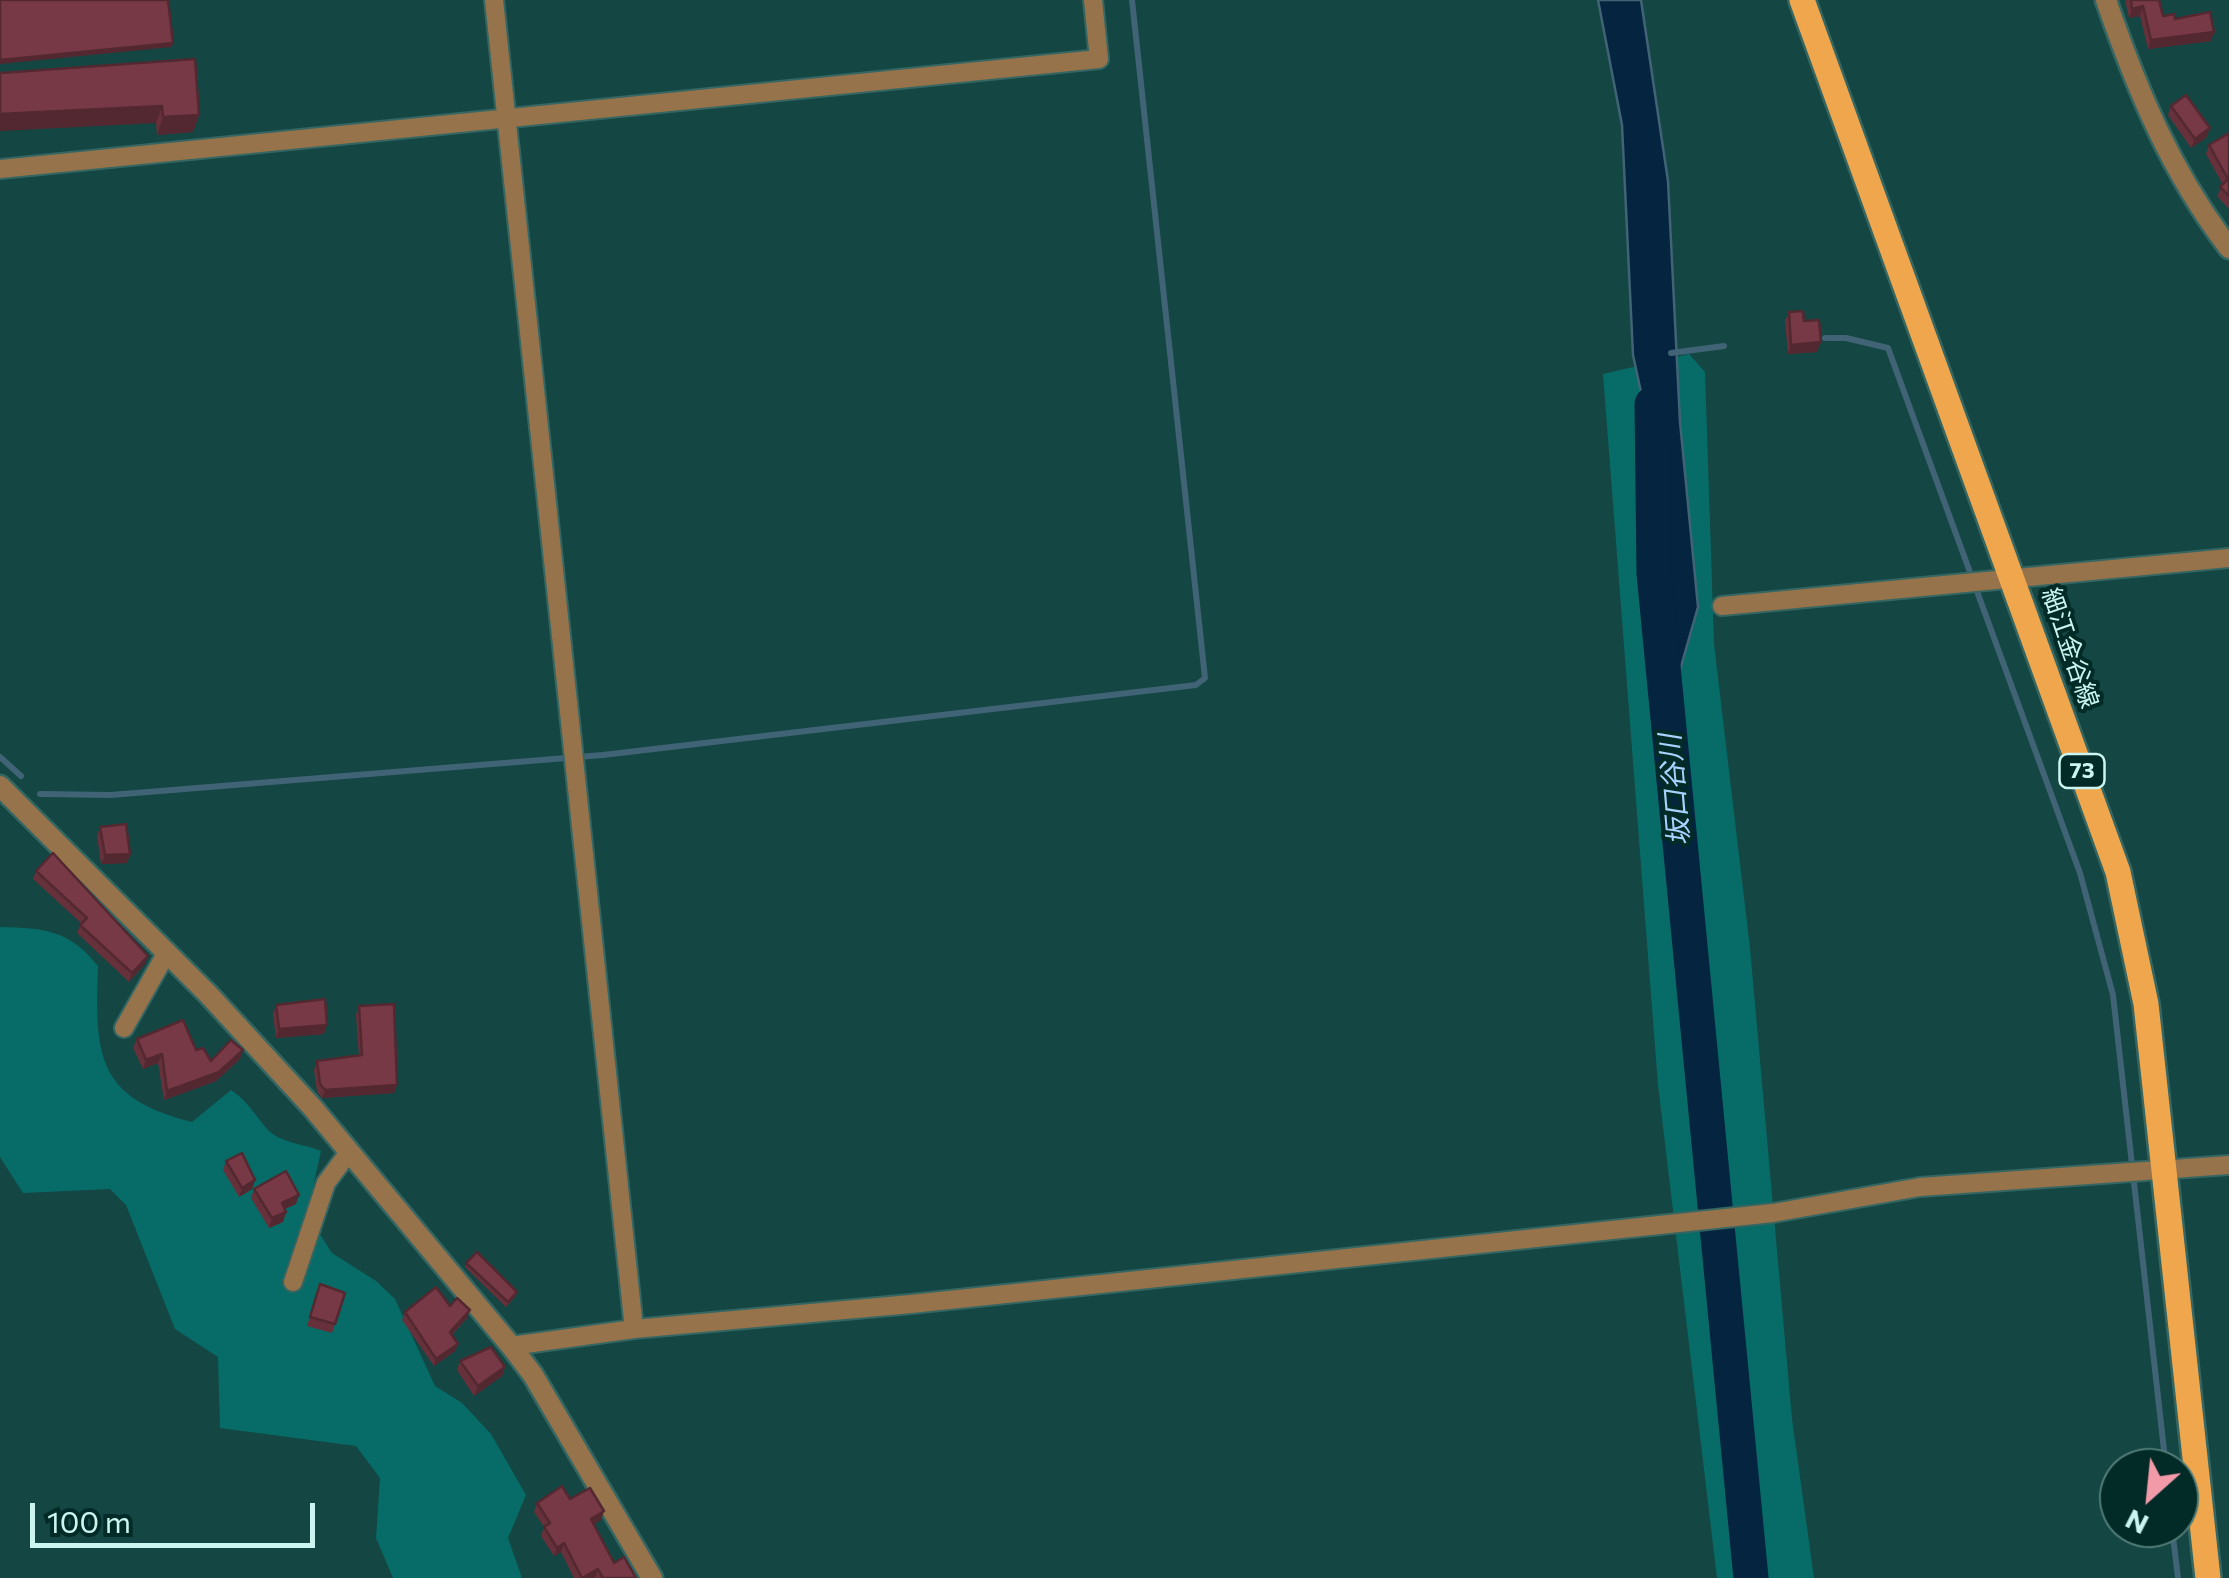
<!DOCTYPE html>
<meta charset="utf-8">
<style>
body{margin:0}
#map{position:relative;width:2229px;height:1578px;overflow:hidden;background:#144643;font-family:Commissioner,sans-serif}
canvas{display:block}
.north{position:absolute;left:2099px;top:1448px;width:100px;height:100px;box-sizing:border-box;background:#022b28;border:2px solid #527c78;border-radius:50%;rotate:207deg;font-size:28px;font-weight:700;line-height:40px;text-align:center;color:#cbf5f1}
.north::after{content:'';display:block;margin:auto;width:35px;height:45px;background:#f39aa9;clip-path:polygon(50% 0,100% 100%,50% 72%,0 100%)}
.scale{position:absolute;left:30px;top:1503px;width:285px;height:45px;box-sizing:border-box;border:5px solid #cbf5f1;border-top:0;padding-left:12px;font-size:30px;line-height:35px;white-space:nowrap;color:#cbf5f1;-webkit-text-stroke:8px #022b28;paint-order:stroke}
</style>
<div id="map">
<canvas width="2229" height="1578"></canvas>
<div class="north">N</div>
<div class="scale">100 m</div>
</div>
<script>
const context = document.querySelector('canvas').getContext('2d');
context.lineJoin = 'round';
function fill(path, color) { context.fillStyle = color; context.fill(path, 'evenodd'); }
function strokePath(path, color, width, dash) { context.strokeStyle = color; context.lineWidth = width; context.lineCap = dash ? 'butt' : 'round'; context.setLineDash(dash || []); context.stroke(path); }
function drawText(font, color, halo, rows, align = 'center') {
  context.font = font + ' Commissioner,"Noto Sans JP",sans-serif'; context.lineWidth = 8; context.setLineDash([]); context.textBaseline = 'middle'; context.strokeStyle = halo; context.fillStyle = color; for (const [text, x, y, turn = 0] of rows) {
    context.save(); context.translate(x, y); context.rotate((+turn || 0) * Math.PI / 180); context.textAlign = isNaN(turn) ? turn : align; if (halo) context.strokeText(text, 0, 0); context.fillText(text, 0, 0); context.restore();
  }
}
const green = new Path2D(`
 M1689,354L1705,372L1714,644L1750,948L1792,1419L1814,1578H1717L1658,1085L1603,374Z
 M0,927C45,928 69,930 98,966C95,1055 96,1098 192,1122L231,1090C249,1102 255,1116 269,1131C282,1143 304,1144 321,1151L307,1214L332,1253L376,1281L395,1299L435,1386L462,1403L491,1434L526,1495L508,1538L522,1578H393L376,1538L380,1478L356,1446L220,1428L218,1357L175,1329L126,1205L110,1189L23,1193L0,1157Z`);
const water = new Path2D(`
 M1598,0H1641L1668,181L1680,422L1698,607L1668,712L1659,624L1668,517L1633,355L1622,125Z`);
const stream = new Path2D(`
 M1825,338H1846L1888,348L2080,873L2113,995L2166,1468
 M1671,353L1724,346
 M0,757L21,776
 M40,794L111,795L603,755L1196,685L1205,678L1132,0
 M2172,1528L2178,1578`);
const river = new Path2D(`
 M1652,404L1654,573L1751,1578`);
const minor = new Path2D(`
 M494,0L634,1329
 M0,169L1099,59L1093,0
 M1722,606L2229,558
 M124,1028L167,952
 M293,1282L326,1183L349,1152
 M511,1346L634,1329L911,1304L1773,1213L1920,1187L2229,1165`);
const tertiary = new Path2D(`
 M2106,0C2137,90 2171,172 2229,248
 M0,786L208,994L312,1107L511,1346L533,1375L652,1578`);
const primary = new Path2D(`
 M1802,0L2118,872L2146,1004L2208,1578`);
const wall = new Path2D(`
 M2125,0H2159L2163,16L2175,19L2211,41L2148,49L2140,16L2129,18Z
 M0,73L199,115L193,132L157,135L156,123Z
 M2171,106L2210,128L2206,138L2191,148L2168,115Z
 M2229,133V209L2217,196L2223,185L2206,154L2209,145Z
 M1789,312L1804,321L1817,352L1788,354L1785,321Z
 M100,827L130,854L127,863L101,864L97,836Z
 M36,871L145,964L129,982L77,933L81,923L33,879Z
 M276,1005L324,1034L276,1038L273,1014Z
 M359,1006L394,1093L322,1098L317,1092L314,1070L317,1061L359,1056L356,1015Z
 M137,1039L196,1050L211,1061L240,1059L216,1081L164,1100L158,1063L143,1069L133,1048Z
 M226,1161L255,1180L252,1189L239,1197L223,1170Z
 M254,1189L296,1204L284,1209L286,1212L283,1222L269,1228L251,1198Z
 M466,1263L517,1292L515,1297L506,1307L465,1267Z
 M320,1284L345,1293L332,1333L307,1326Z
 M450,1306L467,1318L452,1335L455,1351L434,1366L402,1320L405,1312Z
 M460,1361L505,1367L502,1376L474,1396L457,1370Z
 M570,1499L604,1511L601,1520L594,1524L614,1563L636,1578H574L561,1552L554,1556L541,1536L544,1527L534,1512L537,1503Z`);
const shadedWall = new Path2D(`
 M2143,6L2140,16L2129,18L2132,9Z
 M2214,32L2211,41L2148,49L2151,40Z
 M173,43L172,47L0,64V60Z
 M162,106L156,123L0,131V114Z
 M199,115L193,132L157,135L163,117Z
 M2210,128L2206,138L2191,148L2195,139Z
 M1821,342L1817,352L1788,354L1791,345Z
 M130,854L127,863L101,864L105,855Z
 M148,956L145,964L129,982L132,973Z
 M327,1025L324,1034L276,1038L279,1029Z
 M243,1050L240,1059L216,1081L164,1100L167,1091Z
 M162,1054L158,1063L143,1069L146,1060Z
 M397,1085L394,1093L322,1098L325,1090Z
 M255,1180L252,1189L239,1197L242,1188Z
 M299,1195L296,1204L278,1212L282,1203Z
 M286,1212L283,1222L269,1228L272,1218Z
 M470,1310L467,1318L447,1339L450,1332Z
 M458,1344L455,1351L434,1366L436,1359Z
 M505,1367L502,1376L474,1396L478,1386Z
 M604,1511L601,1520L588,1527L591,1519Z
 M564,1543L561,1552L554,1556L557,1548Z
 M598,1569L595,1578H582Z`);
const building = new Path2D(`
 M0,0H168L173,43L0,60Z
 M2131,0H2159L2163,16L2174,14L2175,19L2210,12L2214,32L2151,40L2143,6L2132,9Z
 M195,59L199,115L163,117L162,106L0,114V73Z
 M2186,95L2210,128L2195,139L2171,106Z
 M2229,133V196L2220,187L2228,179L2209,145Z
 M1803,311L1804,321L1819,320L1821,342L1791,345L1789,312Z
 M126,824L130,854L105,855L100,827Z
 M53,853L148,956L132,973L80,925L87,918L36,871Z
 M325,999L327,1025L279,1029L276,1005Z
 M394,1004L397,1085L325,1090L320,1084L317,1061L362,1055L359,1006Z
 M183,1020L196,1050L203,1048L211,1061L231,1040L243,1050L219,1072L167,1091L162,1054L146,1060L137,1039Z
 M242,1153L255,1180L242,1188L226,1161Z
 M286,1171L299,1195L282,1203L286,1212L272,1218L254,1189Z
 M477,1252L517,1292L508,1302L466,1263Z
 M320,1284L345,1293L335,1324L310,1317Z
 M436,1287L450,1306L457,1298L470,1310L450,1332L458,1344L436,1359L405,1312Z
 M491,1347L505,1367L478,1386L460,1361Z
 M562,1486L570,1499L590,1488L604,1511L591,1519L614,1563L624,1557L636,1578H603L598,1569L582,1578L564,1543L557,1548L544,1527L550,1523L537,1503Z`);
const shields = [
 [2082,771,45]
];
const shieldNames = [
 ["73",2082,771]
];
const streetNames = [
 ["細江金谷線",2070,648,71]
];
const waterNames = [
 ["坂口谷川",1675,790,-95]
];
fill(green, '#076c67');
fill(water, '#042440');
strokePath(water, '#406375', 2.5);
strokePath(stream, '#406375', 6);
strokePath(river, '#042440', 35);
strokePath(minor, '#356662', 22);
strokePath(tertiary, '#356662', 25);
strokePath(primary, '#356662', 30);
strokePath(minor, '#97734b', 18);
strokePath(tertiary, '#97734b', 20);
strokePath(primary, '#efa64c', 25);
fill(wall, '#66313b');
fill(shadedWall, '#532830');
fill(building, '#773945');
strokePath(building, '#532830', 2.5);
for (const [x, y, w] of shields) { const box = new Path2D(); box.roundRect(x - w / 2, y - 17, w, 34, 8); context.fillStyle = '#022b28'; context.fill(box); strokePath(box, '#cbf5f1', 2.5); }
drawText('bold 22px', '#cbf5f1', null, shieldNames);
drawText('25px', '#cbf5f1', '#022b28', streetNames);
drawText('italic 28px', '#a9d3ff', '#022b28', waterNames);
</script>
